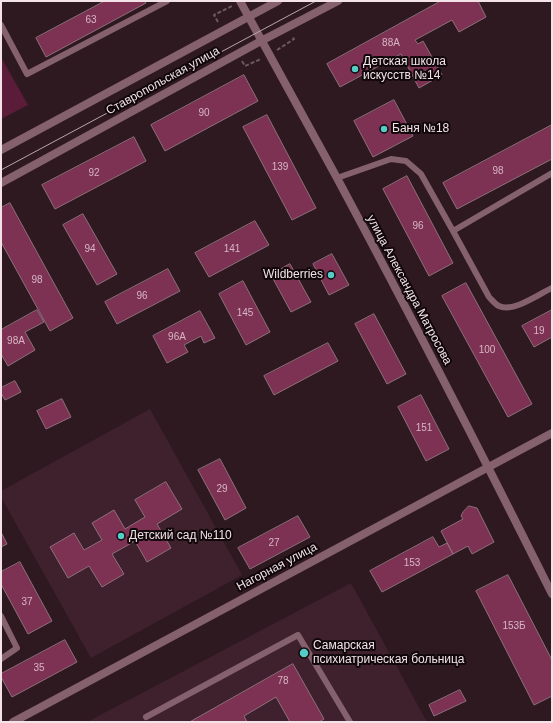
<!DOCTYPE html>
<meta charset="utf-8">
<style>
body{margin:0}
#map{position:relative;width:553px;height:723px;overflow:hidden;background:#2f1921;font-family:Helvetica,sans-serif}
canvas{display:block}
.frame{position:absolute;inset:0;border:2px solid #f3e3e8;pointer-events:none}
</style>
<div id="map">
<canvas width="553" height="723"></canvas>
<div class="frame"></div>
</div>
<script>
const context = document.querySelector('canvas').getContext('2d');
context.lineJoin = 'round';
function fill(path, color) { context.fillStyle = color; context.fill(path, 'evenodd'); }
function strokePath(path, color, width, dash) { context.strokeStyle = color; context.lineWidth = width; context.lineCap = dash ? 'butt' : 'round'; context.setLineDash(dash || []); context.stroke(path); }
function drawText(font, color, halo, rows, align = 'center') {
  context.font = font + ' Helvetica,sans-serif'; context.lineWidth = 4; context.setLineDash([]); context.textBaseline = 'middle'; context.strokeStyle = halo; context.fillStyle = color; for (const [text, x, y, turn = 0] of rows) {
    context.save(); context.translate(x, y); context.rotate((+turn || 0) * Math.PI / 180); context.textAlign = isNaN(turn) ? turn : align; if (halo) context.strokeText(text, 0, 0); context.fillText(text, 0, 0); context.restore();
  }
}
const built = new Path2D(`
 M150,409L242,575L91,658L1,497V491Z
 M351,583L427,722H87Z`);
const green = new Path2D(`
 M1,57L28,105L1,119Z`);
const building = new Path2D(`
 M105,1H145L146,3L46,57L36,38Z
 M441,1H478L486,17L459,32L452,20L415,40L418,44L423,41L442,75L419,88L401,54L340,87L327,64Z
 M244,75L258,101L165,151L151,125Z
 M394,100L413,136L373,157L354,121Z
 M267,115L316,208L292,220L243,127Z
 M552,125V159L457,209L443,183Z
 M134,137L146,161L55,209L42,185Z
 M407,176L453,263L429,276L383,189Z
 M10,203L73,318L50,331L1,242V208Z
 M83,214L117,274L97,285L63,225Z
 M255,221L269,245L209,277L195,253Z
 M332,254L349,285L329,295L313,264Z
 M290,264L311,302L291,312L271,275Z
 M168,269L180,291L117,324L105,302Z
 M243,281L270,332L246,345L219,294Z
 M466,283L532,404L508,417L442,296Z
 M37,310L44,322L25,332L35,350L8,366L1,354V330Z
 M552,310V337L534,347L522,326Z
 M200,311L215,338L204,343L201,336L184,345L188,352L167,363L153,336Z
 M374,314L406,374L387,384L355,324Z
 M328,343L338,361L274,395L264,376Z
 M15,381L21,392L5,400L1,393V388Z
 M421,395L449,449L426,461L398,407Z
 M62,399L71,417L46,429L37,411Z
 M220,459L246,508L225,520L198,470Z
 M166,482L182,509L157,524L171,548L147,562L135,541L112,554L124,574L102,587L89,566L68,578L50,547L74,533L84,550L102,540L92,523L114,510L125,529L145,517L135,500Z
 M469,506L477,508L494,542L472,554L468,546L453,554L441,531L463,519L461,516L463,512Z
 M298,516L310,537L250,569L238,548Z
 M1,532L7,544L1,547Z
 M433,537L439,547L447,543L453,554L382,592L370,571Z
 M20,562L52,621L28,634L1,584V572Z
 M508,575L552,660V696L534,705L476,591Z
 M65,640L77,662L12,697L1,677V674Z
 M293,664L324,719L319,722H290L276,697L244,716L247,722H190Z
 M460,690L466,701L434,716L429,705Z`);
const path = new Path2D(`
 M218,22L214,15L232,6
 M277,50L294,39L292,36
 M242,61L245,66L261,59`);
const service = new Path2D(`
 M1,25L27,74L167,1
 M337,178L391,159L406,161L421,174L453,231L552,173
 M453,231L489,297C492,300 495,304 499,306C513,313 539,294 552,288
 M1,616L17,648L1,659
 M146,717L298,635L350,722`);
const minor = new Path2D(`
 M13,722L552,433`);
const tertiary = new Path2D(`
 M240,1C272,60 305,119 337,178C411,316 482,454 552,594
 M1,150L278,1
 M1,183L261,41L338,1`);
const tram = new Path2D(`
 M1,170L316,1`);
const markers = [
 [355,69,4,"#55cdc6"],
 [384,129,4,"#55cdc6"],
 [331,275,4,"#55cdc6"],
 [121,536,4,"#55cdc6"],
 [304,653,5,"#55cdc6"]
];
const numberNames = [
 ["63",91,20],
 ["88А",391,43],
 ["90",204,113],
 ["139",280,167],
 ["98",498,171],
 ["92",94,173],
 ["96",418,226],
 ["94",90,249],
 ["141",232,249],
 ["98",37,280],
 ["96",142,296],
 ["145",245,313],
 ["19",539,331],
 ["96А",177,337],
 ["98А",16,341],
 ["100",487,350],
 ["151",424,428],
 ["29",222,489],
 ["27",274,543],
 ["153",412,563],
 ["37",27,602],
 ["153Б",514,626],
 ["35",39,668],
 ["78",283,681]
];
const poiNames = [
 ["Детская школа",363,62],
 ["искусств №14",363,76],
 ["Баня №18",392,129],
 ["Wildberries",323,275,"right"],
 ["Детский сад №110",129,536],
 ["Самарская",313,646],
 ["психиатрическая больница",313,660]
];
const streetNames = [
 ["Ставропольская улица",163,81,-29],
 ["улица Александра Матросова",409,290,62],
 ["Нагорная улица",277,567,-28]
];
fill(built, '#3e212d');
fill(green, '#5a1c38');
fill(building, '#7d3153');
strokePath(building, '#8c707a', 1);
strokePath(path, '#6c585f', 2, [4, 2]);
strokePath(service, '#85616e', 6);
strokePath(minor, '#85616e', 8);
strokePath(tertiary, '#85616e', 8);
strokePath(tram, '#b8a6ac', 1);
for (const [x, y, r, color] of markers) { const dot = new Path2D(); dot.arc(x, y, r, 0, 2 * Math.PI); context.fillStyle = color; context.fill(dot); strokePath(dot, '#10070a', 1.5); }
drawText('10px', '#d6b6c3', null, numberNames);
drawText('12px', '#f3e3e8', '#10070a', poiNames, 'left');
drawText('12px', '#f3e3e8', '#10070a', streetNames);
</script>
